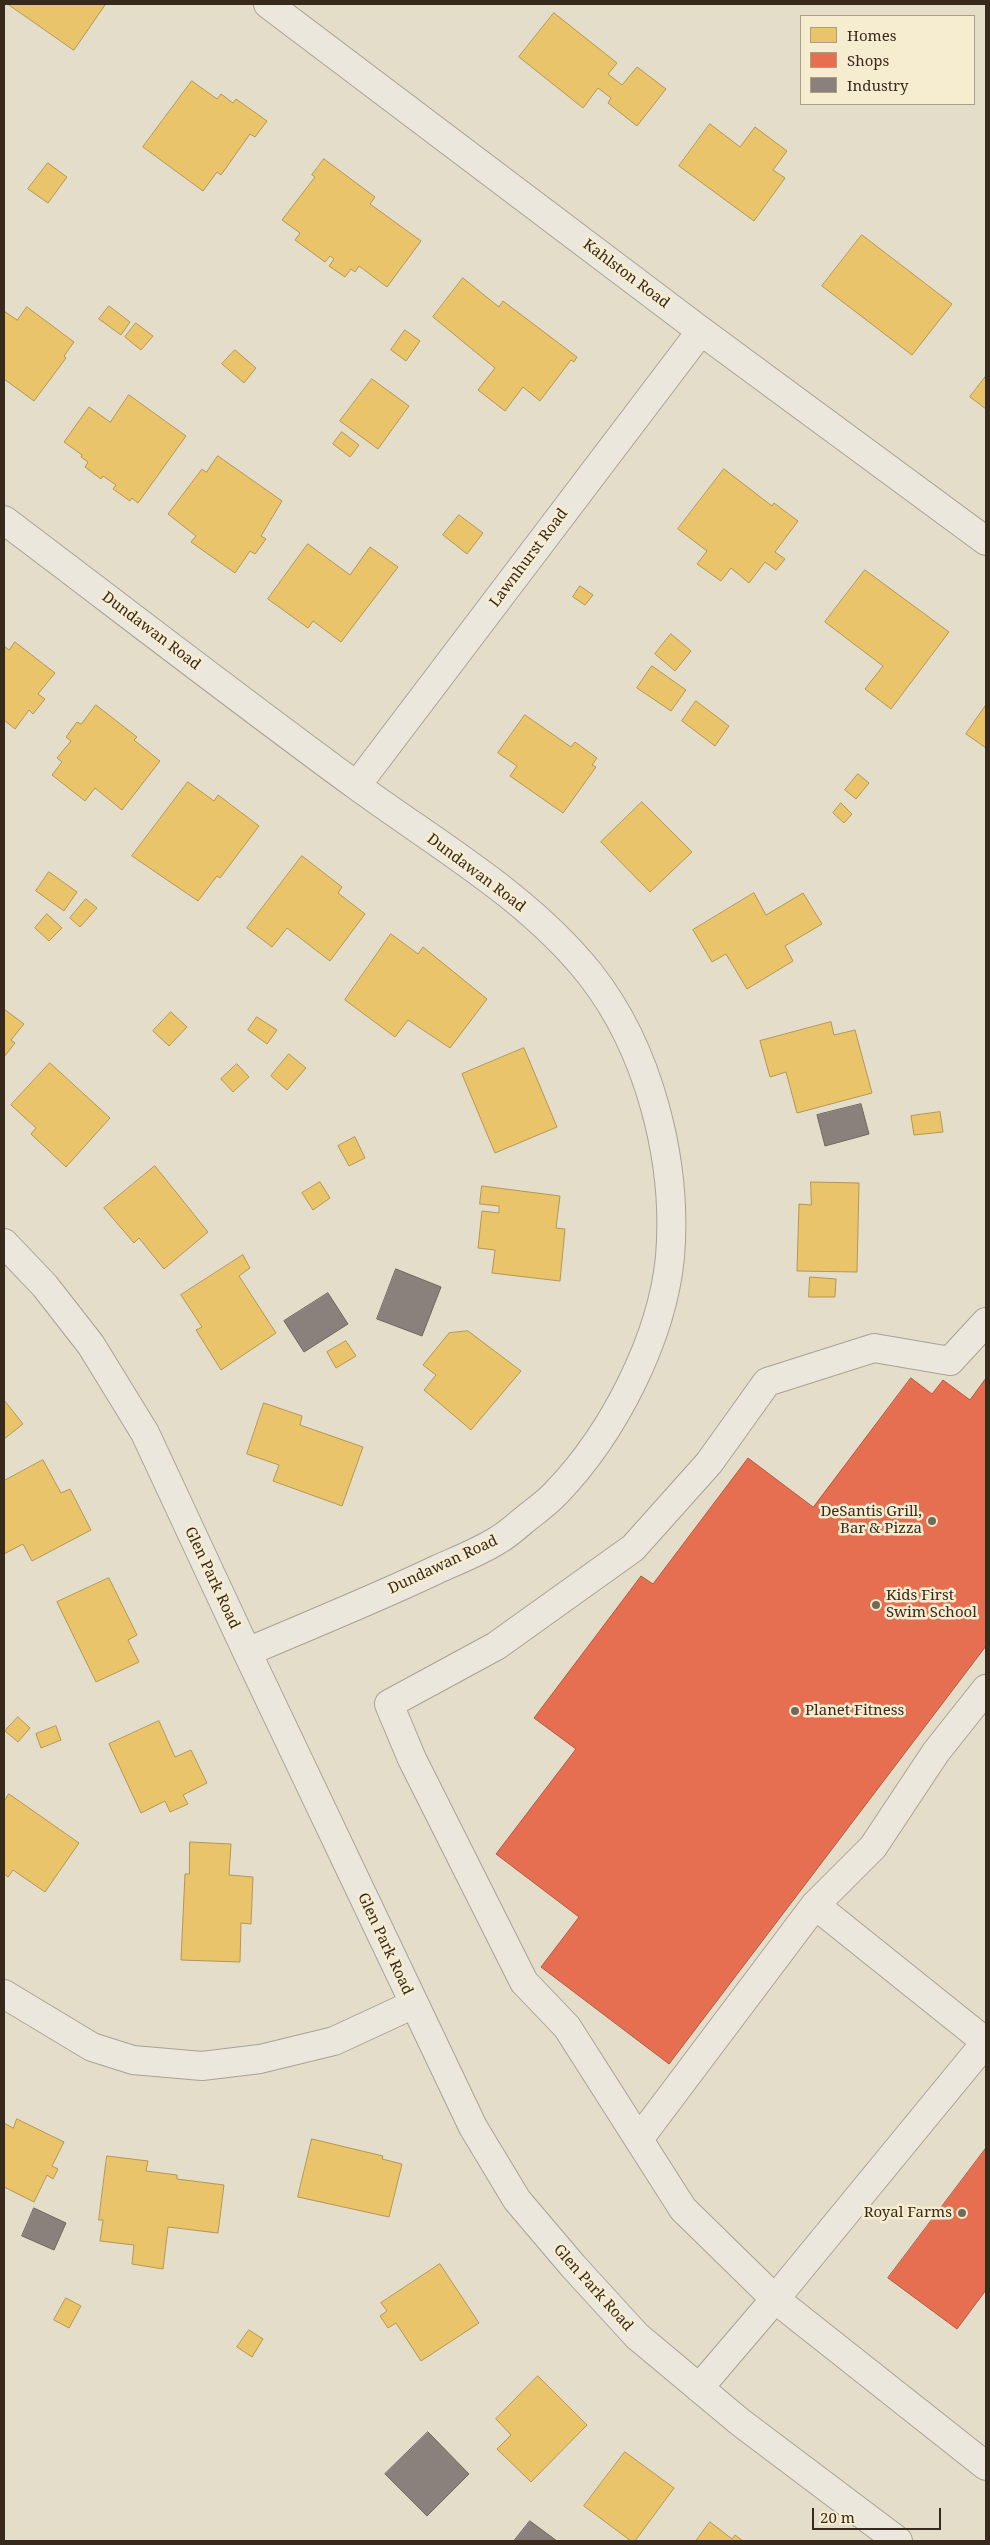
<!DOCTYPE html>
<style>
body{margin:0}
#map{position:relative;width:990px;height:2545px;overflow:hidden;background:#e4ddca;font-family:"Noto Serif",serif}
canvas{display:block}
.frame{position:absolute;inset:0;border:5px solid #372a1c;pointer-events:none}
.legend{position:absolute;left:800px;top:15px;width:175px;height:90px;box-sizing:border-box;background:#f6eccf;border:1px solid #aa9e87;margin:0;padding:6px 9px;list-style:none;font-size:15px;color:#372a1c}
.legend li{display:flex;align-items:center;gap:10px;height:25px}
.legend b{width:25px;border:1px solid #aa9e87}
.scale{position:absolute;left:812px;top:2508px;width:129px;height:22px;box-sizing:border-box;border:2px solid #372a1c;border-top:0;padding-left:6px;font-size:15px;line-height:18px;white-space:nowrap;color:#372a1c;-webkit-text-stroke:4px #f6eccf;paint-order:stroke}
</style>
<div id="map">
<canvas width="990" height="2545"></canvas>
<div class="frame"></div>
<ul class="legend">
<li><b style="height:14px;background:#e9c46a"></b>Homes</li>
<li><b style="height:14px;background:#e76f51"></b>Shops</li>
<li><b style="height:14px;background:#8a817c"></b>Industry</li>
</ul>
<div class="scale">20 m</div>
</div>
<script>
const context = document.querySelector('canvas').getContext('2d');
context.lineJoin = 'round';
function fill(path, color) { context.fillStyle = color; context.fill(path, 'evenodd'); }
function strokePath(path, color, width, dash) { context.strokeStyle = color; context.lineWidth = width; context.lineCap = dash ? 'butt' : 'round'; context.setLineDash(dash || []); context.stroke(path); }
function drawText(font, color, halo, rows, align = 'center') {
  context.font = font + ' "Noto Serif",serif'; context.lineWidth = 5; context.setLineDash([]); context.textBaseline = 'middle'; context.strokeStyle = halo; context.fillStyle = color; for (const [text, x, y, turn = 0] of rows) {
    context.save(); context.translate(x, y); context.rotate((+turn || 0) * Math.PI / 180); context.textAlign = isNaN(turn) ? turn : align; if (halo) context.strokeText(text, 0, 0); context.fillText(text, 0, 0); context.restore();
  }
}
const homes = new Path2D(`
 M8,4H104L105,5L74,50Z
 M554,13L617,63L608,74L622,85L637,67L666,89L637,126L608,103L611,98L598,88L583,108L519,57Z
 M192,81L217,99L221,94L233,103L236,99L267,121L255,137L250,134L221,175L217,172L203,191L143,147Z
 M710,124L740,147L755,127L787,151L773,170L785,178L754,221L679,166Z
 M324,159L375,197L370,204L421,241L387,287L359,266L355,272L351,269L345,277L329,266L334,259L330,256L325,262L295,240L300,233L282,220L315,177L312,175Z
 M48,163L67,177L48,203L28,189Z
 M862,235L952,304L912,355L822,286Z
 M463,278L499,307L503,301L577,357L574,362L571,360L540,401L523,387L505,411L478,390L495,368L433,317Z
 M109,306L130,322L121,335L99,319Z
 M27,307L74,342L64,356L66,358L34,401L4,379V311L17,320Z
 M136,323L153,336L141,350L125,337Z
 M405,330L420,341L406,361L391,350Z
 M235,350L256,368L244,383L222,364Z
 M986,376V409L970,397Z
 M372,379L409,406L378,449L340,421Z
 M129,395L186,436L138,503L132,498L130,501L113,489L116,485L103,476L101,479L85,467L88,462L81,457L82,455L64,442L89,407L110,422Z
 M342,432L359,445L350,457L333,444Z
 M218,456L282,501L261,536L266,539L255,554L250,551L235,573L191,542L196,536L168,514L202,469L206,472Z
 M724,469L772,506L774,503L798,521L775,552L785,559L776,570L765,562L749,583L731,568L721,581L697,564L707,551L678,529Z
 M459,515L483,533L467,554L443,535Z
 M308,544L350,575L370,547L398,567L341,642L313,621L308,628L268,599Z
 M865,570L949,632L891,709L865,689L883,666L825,622Z
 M580,586L593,595L585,605L573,597Z
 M671,634L691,651L675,671L655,654Z
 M15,642L55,673L38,694L45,699L33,714L29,710L15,729L4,720V646L9,650Z
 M652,666L686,690L671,711L637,688Z
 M696,701L729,726L715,746L682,721Z
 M96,705L137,737L134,740L160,761L122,810L95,788L85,801L52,775L62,762L57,758L71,741L66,737L77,722L81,724Z
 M986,705V748L966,734Z
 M525,715L571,747L575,742L597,758L592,765L596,767L563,813L510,776L517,766L498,753Z
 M858,774L869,783L856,799L845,790Z
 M188,782L214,801L218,795L259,826L220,878L217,876L198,901L132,856Z
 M642,802L692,852L650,892L601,842Z
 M841,803L852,814L844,823L833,813Z
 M302,856L342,887L338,893L365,914L330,961L287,928L272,947L247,928Z
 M49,872L77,892L64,911L36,891Z
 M754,893L766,915L803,893L822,924L785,946L793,961L747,989L726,954L712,962L693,930Z
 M86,899L97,908L80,927L70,918Z
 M47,914L62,928L49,941L35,928Z
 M391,934L418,954L423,947L487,999L450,1048L408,1020L395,1037L345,1000Z
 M4,1009L24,1024L11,1040L15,1043L4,1057Z
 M171,1012L187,1027L169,1046L153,1031Z
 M257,1017L277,1030L267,1044L248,1030Z
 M831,1022L834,1035L855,1030L872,1093L797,1113L786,1072L770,1077L760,1041Z
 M524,1048L557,1127L495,1153L462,1074Z
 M289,1054L306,1068L287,1090L271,1076Z
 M50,1063L110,1118L66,1167L31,1134L36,1128L11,1105Z
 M237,1064L249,1077L233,1092L221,1079Z
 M940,1112L943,1132L914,1135L911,1116Z
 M355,1137L365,1158L349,1166L338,1146Z
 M155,1166L208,1232L164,1269L139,1238L134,1243L104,1208Z
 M320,1182L330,1198L313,1210L302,1193Z
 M811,1182L859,1183L857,1272L797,1271L799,1204L811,1205Z
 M482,1186L560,1196L556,1228L565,1229L560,1281L492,1273L495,1250L478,1248L482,1211L499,1213V1206L480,1204Z
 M243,1255L250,1268L239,1276L276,1333L221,1370L196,1330L202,1327L181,1295Z
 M810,1277L836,1279L835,1297H809Z
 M468,1331L521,1371L471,1430L424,1390L436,1375L423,1365L449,1333Z
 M346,1341L356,1356L336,1368L327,1352Z
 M4,1400L23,1424L4,1439Z
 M264,1403L302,1416L300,1425L363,1447L342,1506L273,1481L279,1465L247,1454Z
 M43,1460L61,1493L70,1489L91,1530L32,1561L23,1544L4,1554V1481Z
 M109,1578L137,1635L128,1640L139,1662L96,1682L57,1602Z
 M18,1717L30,1728L18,1742L5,1731Z
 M159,1721L175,1757L191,1750L207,1783L183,1795L188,1804L170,1812L165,1801L141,1813L109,1744Z
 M56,1726L61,1740L41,1748L36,1734Z
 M9,1794L79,1843L45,1892L13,1870L8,1877L4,1874V1802Z
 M190,1842L231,1844L229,1875L253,1877L251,1924L241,1923L240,1962L181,1960L185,1874H189Z
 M17,2119L64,2142L52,2166L58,2169L53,2179L47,2175L34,2202L4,2187V2123L13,2128Z
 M312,2139L383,2156L382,2159L402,2164L389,2217L298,2197Z
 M107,2156L148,2161L146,2171L177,2175V2179L224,2185L218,2233L168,2227L163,2269L132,2264L134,2245L100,2241L103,2220H99Z
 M440,2264L479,2323L421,2361L396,2323L388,2328L380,2316L387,2311L381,2303Z
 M66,2298L81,2306L69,2328L54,2320Z
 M249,2330L263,2339L252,2357L237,2347Z
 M538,2376L587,2425L531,2482L497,2449L511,2435L496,2419Z
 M625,2452L674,2488L635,2541H631L584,2506Z
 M710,2522L732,2539L735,2535L743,2541H696Z`);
const shops = new Path2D(`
 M911,1378L932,1394L943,1380L970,1400L986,1378V1646L669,2064L541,1967L579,1917L496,1854L576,1749L534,1718L641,1576L653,1584L748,1458L813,1507Z
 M986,2148V2290L957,2329L888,2278Z`);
const industry = new Path2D(`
 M861,1104L869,1134L825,1146L817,1115Z
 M396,1269L441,1287L422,1336L377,1319Z
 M328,1293L348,1324L304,1352L284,1321Z
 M34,2208L66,2223L54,2250L22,2236Z
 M428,2432L469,2474L427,2516L385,2474Z
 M530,2521L557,2541H514Z`);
const minor = new Path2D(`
 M268,4L701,331L986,541
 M4,520C122,609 238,699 357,786C436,844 528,896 590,974C649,1049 678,1161 670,1257C662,1339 613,1434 556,1493C547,1503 535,1511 524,1520C516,1527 507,1535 498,1540C479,1552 458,1560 438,1569C375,1599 310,1625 247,1652
 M357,785L701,331
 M4,1243L45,1286L91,1345L145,1433L247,1652L473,2127L517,2200L573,2266L637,2336L740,2422L898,2541
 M815,1905L986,2042
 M4,1994L92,2047L133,2060L202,2066L260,2059L334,2041L414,2004
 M986,2042L775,2299L683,2209L567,2027L524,1982L412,1759L389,1704L496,1646L633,1548L709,1463L767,1382L874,1348L950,1361L986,1322
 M639,2139L815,1905L873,1847L936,1752L986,1689
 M699,2388L775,2299L986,2466`);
const markers = [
 [932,1521,5,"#746959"],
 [876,1605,5,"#746959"],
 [795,1711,5,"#746959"],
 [962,2213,5,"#746959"]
];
const streetNames = [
 ["Kahlston Road",626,274,37],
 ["Lawnhurst Road",529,558,-53],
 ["Dundawan Road",151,631,37],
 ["Dundawan Road",476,873,37],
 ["Dundawan Road",443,1565,-25],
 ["Glen Park Road",212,1578,65],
 ["Glen Park Road",385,1944,65],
 ["Glen Park Road",593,2288,48]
];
const poiNames = [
 ["DeSantis Grill,",922,1512],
 ["Bar & Pizza",922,1529],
 ["Kids First",886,1596,"left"],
 ["Swim School",886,1613,"left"],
 ["Planet Fitness",805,1711,"left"],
 ["Royal Farms",952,2213]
];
fill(homes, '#e9c46a');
strokePath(homes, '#b49653', 1);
fill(shops, '#e76f51');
strokePath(shops, '#b25a41', 1);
fill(industry, '#8a817c');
strokePath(industry, '#71675f', 1);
strokePath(minor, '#a9a194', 30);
strokePath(minor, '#ece7dc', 28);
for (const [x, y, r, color] of markers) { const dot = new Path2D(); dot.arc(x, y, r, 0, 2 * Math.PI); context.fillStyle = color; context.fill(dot); strokePath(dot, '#f6eccf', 2); }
drawText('15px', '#372a1c', '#f6eccf', streetNames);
drawText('15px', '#372a1c', '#f6eccf', poiNames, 'right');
</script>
